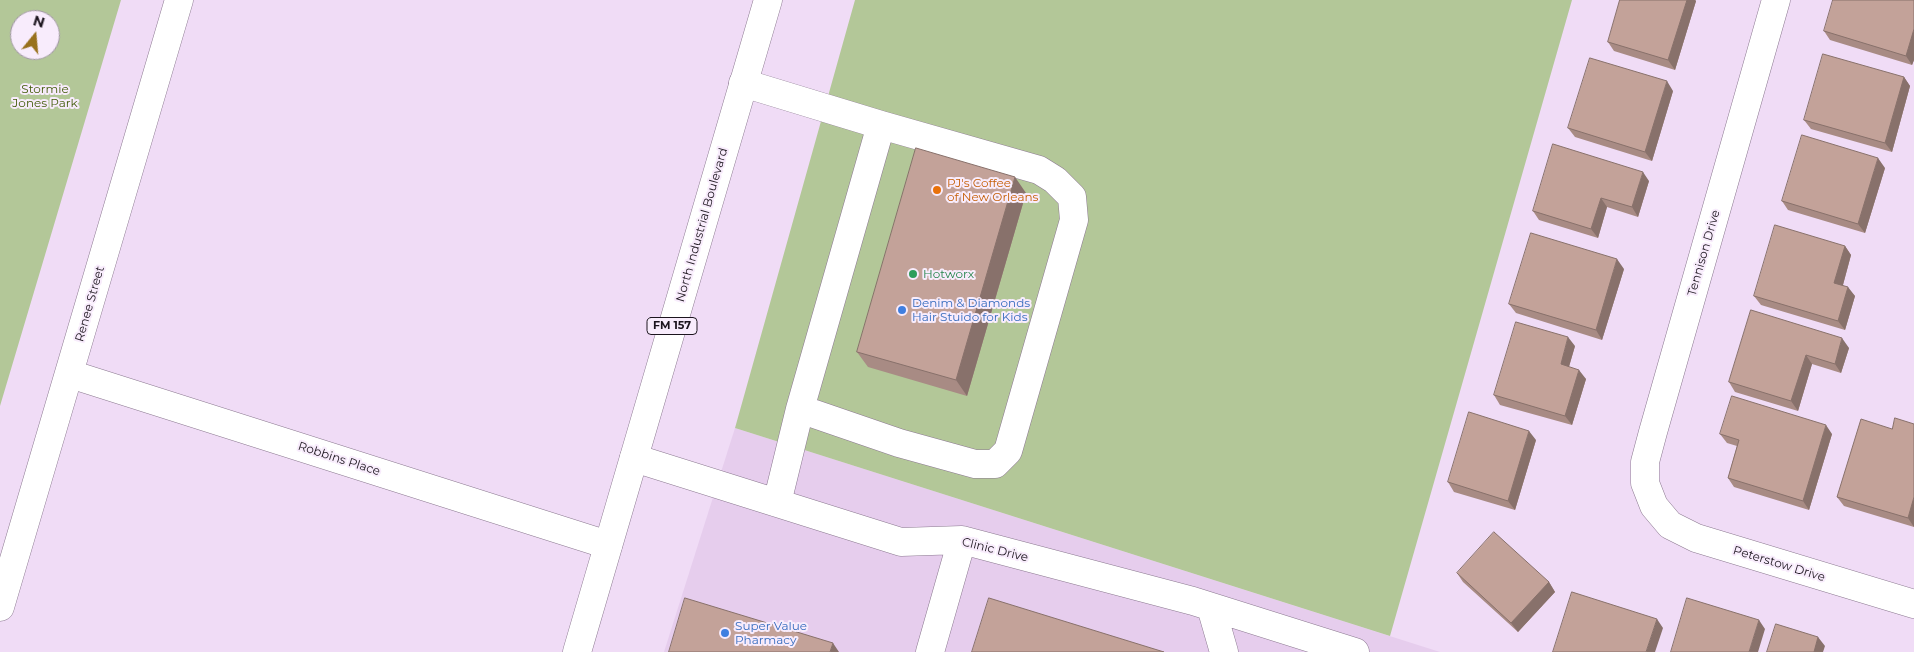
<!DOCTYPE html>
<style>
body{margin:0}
#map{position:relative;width:1914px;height:652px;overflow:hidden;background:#f0dcf6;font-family:Montserrat,sans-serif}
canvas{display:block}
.north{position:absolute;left:10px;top:10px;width:50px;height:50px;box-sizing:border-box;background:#f8ecfc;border:1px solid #a096a3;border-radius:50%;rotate:17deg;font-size:14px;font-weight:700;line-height:20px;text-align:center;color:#1c151e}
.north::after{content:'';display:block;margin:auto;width:18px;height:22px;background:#98711d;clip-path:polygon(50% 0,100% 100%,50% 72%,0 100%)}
</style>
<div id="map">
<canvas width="1914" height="652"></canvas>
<div class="north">N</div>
</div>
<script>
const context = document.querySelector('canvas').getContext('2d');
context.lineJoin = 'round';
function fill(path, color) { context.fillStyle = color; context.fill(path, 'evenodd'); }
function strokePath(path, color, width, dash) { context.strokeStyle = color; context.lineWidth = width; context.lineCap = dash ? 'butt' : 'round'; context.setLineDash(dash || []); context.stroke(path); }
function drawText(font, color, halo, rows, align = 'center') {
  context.font = font + ' Montserrat,sans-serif'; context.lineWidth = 4; context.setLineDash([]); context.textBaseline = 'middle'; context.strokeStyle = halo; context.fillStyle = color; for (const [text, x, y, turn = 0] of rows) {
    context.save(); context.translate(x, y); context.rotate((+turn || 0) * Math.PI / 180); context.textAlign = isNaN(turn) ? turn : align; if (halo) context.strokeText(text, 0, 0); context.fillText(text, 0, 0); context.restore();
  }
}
const built = new Path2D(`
 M735,428L1440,652H664Z`);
const green = new Path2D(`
 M0,0H121L0,406ZM20,20H50V50H20Z
 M855,0H1572L1390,636L735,428Z`);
const minor = new Path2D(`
 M1776,0L1653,432L1645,462V483L1654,506L1670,525L1696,538L1914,604
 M743,83L881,125L1039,170L1055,180L1072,197L1074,220L1008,451L995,464H975L899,443L800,409L777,503
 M70,374L608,545
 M800,409L881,125
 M634,458L901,542L962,540L1193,601L1355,652
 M0,607L179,0
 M1211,607L1224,652
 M930,652L962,540`);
const major = new Path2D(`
 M577,652L768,0`);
const wall = new Path2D(`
 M1620,0H1695L1696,1L1675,70L1614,51L1608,42Z
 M1914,0V60L1912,65L1830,40L1824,31Z
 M1904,77L1910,86L1892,152L1811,129L1804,120Z
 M1673,91L1652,161L1575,137L1568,128Z
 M1885,168L1865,233L1788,210L1782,201Z
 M1649,181L1638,217L1607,207L1598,238L1539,220L1533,211Z
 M1026,193L967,396L868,367L857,352Z
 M1845,246L1851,255L1843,285L1855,296L1845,330L1761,305L1754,296Z
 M1624,269L1602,340L1516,313L1509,304Z
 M1751,310L1849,348L1841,373L1812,364L1798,411L1735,392L1729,382Z
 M1575,346L1569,367L1586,379L1572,425L1500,405L1494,395Z
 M1914,424V527L1844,506L1837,497L1892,429Z
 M1720,434H1832L1809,510L1734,487L1728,478L1737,446L1727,443Z
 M1536,440L1515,510L1454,492L1448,482Z
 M1457,573L1549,582L1555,592L1518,632L1463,582Z`);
const shadedWall = new Path2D(`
 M1687,0H1695L1696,1L1675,70L1668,60Z
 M1914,29V60L1912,65L1906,56Z
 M1904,77L1910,86L1892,152L1885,143Z
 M1667,81L1673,91L1652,161L1645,152Z
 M1878,158L1885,168L1865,233L1858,224Z
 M1643,172L1649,181L1638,217L1632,207Z
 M1015,177L1026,193L967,396L956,380Z
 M1601,198L1607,207L1598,238L1591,229Z
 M1845,246L1851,255L1841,292L1834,283Z
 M1617,259L1624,269L1602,340L1596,330Z
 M1848,287L1855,296L1845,330L1838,321Z
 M1568,337L1575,346L1567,373L1561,364Z
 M1842,338L1849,348L1841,373L1835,364Z
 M1806,355L1812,364L1798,411L1791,401Z
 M1579,370L1586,379L1572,425L1565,416Z
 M1826,425L1832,434L1809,510L1803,501Z
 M1529,431L1536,440L1515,510L1508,501Z
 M1914,497V527L1908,518Z
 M1549,582L1555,592L1518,632L1511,623Z
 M1657,619L1663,628L1655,652H1646Z
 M1759,620L1765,629L1758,652H1749Z
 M1818,637L1825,646L1823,652H1813Z
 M833,643L839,652H830Z`);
const building = new Path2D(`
 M1620,0H1687L1668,60L1608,42Z
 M1833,0H1914V29L1906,56L1824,31Z
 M1823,54L1904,77L1885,143L1804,120Z
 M1590,58L1667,81L1645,152L1568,128Z
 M1802,135L1878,158L1858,224L1782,201Z
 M1553,144L1643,172L1632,207L1601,198L1591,229L1533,211Z
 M916,148L1015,177L956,380L857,352Z
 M1775,225L1845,246L1834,283L1848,287L1838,321L1754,296Z
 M1531,233L1617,259L1596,330L1509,304Z
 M1751,310L1842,338L1835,364L1806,355L1791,401L1729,382Z
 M1516,322L1568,337L1561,364L1579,370L1565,416L1494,395Z
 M1732,396L1826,425L1803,501L1728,478L1739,440L1720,434Z
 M1469,412L1529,431L1508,501L1448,482Z
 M1895,418L1914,424V497L1908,518L1837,497L1861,419L1892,429Z
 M1494,532L1549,582L1511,623L1457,573Z
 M1572,592L1657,619L1646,652H1553Z
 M685,598L833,643L830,652H669Z
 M989,598L1164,652H972Z
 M1687,598L1759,620L1749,652H1671Z
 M1776,624L1818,637L1814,652H1767Z`);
const markers = [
 [937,190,5,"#e8710a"],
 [913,274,5,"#2e9e5b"],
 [902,310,5,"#3f7fe0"],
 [725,633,5,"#3f7fe0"]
];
const shields = [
 [672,326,50]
];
const shieldNames = [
 ["FM 157",672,326]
];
const parkNames = [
 ["Stormie",45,89],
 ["Jones Park",45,103]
];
const foodNames = [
 ["PJ's Coffee",947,183],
 ["of New Orleans",947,197]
];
const streetNames = [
 ["North Industrial Boulevard",702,225,-74],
 ["Tennison Drive",1704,253,-74],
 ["Renee Street",90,304,-74],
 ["Robbins Place",339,459,18],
 ["Clinic Drive",995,550,14],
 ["Peterstow Drive",1779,564,17]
];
const leisureNames = [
 ["Hotworx",923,274]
];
const shopNames = [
 ["Denim & Diamonds",912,303],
 ["Hair Stuido for Kids",912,317],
 ["Super Value",735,626],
 ["Pharmacy",735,640]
];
fill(built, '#e6cded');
fill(green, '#b3c798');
strokePath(minor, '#8c7a91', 29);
strokePath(major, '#8c7a91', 29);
strokePath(minor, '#fff', 28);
strokePath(major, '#fff', 28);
fill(wall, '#a88b84');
fill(shadedWall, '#88716b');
fill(building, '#c3a299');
strokePath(building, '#88716b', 1);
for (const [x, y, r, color] of markers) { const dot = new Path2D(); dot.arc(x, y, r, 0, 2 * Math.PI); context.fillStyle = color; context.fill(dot); strokePath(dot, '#f8ecfc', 2); }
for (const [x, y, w] of shields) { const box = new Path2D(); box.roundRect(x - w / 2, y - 8.5, w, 17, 4); context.fillStyle = '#f8ecfc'; context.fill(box); strokePath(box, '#1c151e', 1); }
drawText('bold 11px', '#1c151e', null, shieldNames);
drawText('12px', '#445e0c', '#f8ecfc', parkNames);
drawText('12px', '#c56008', '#f8ecfc', foodNames, 'left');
drawText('12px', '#1c151e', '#f8ecfc', streetNames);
drawText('12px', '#27864d', '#f8ecfc', leisureNames, 'left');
drawText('12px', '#366cbe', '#f8ecfc', shopNames, 'left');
</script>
